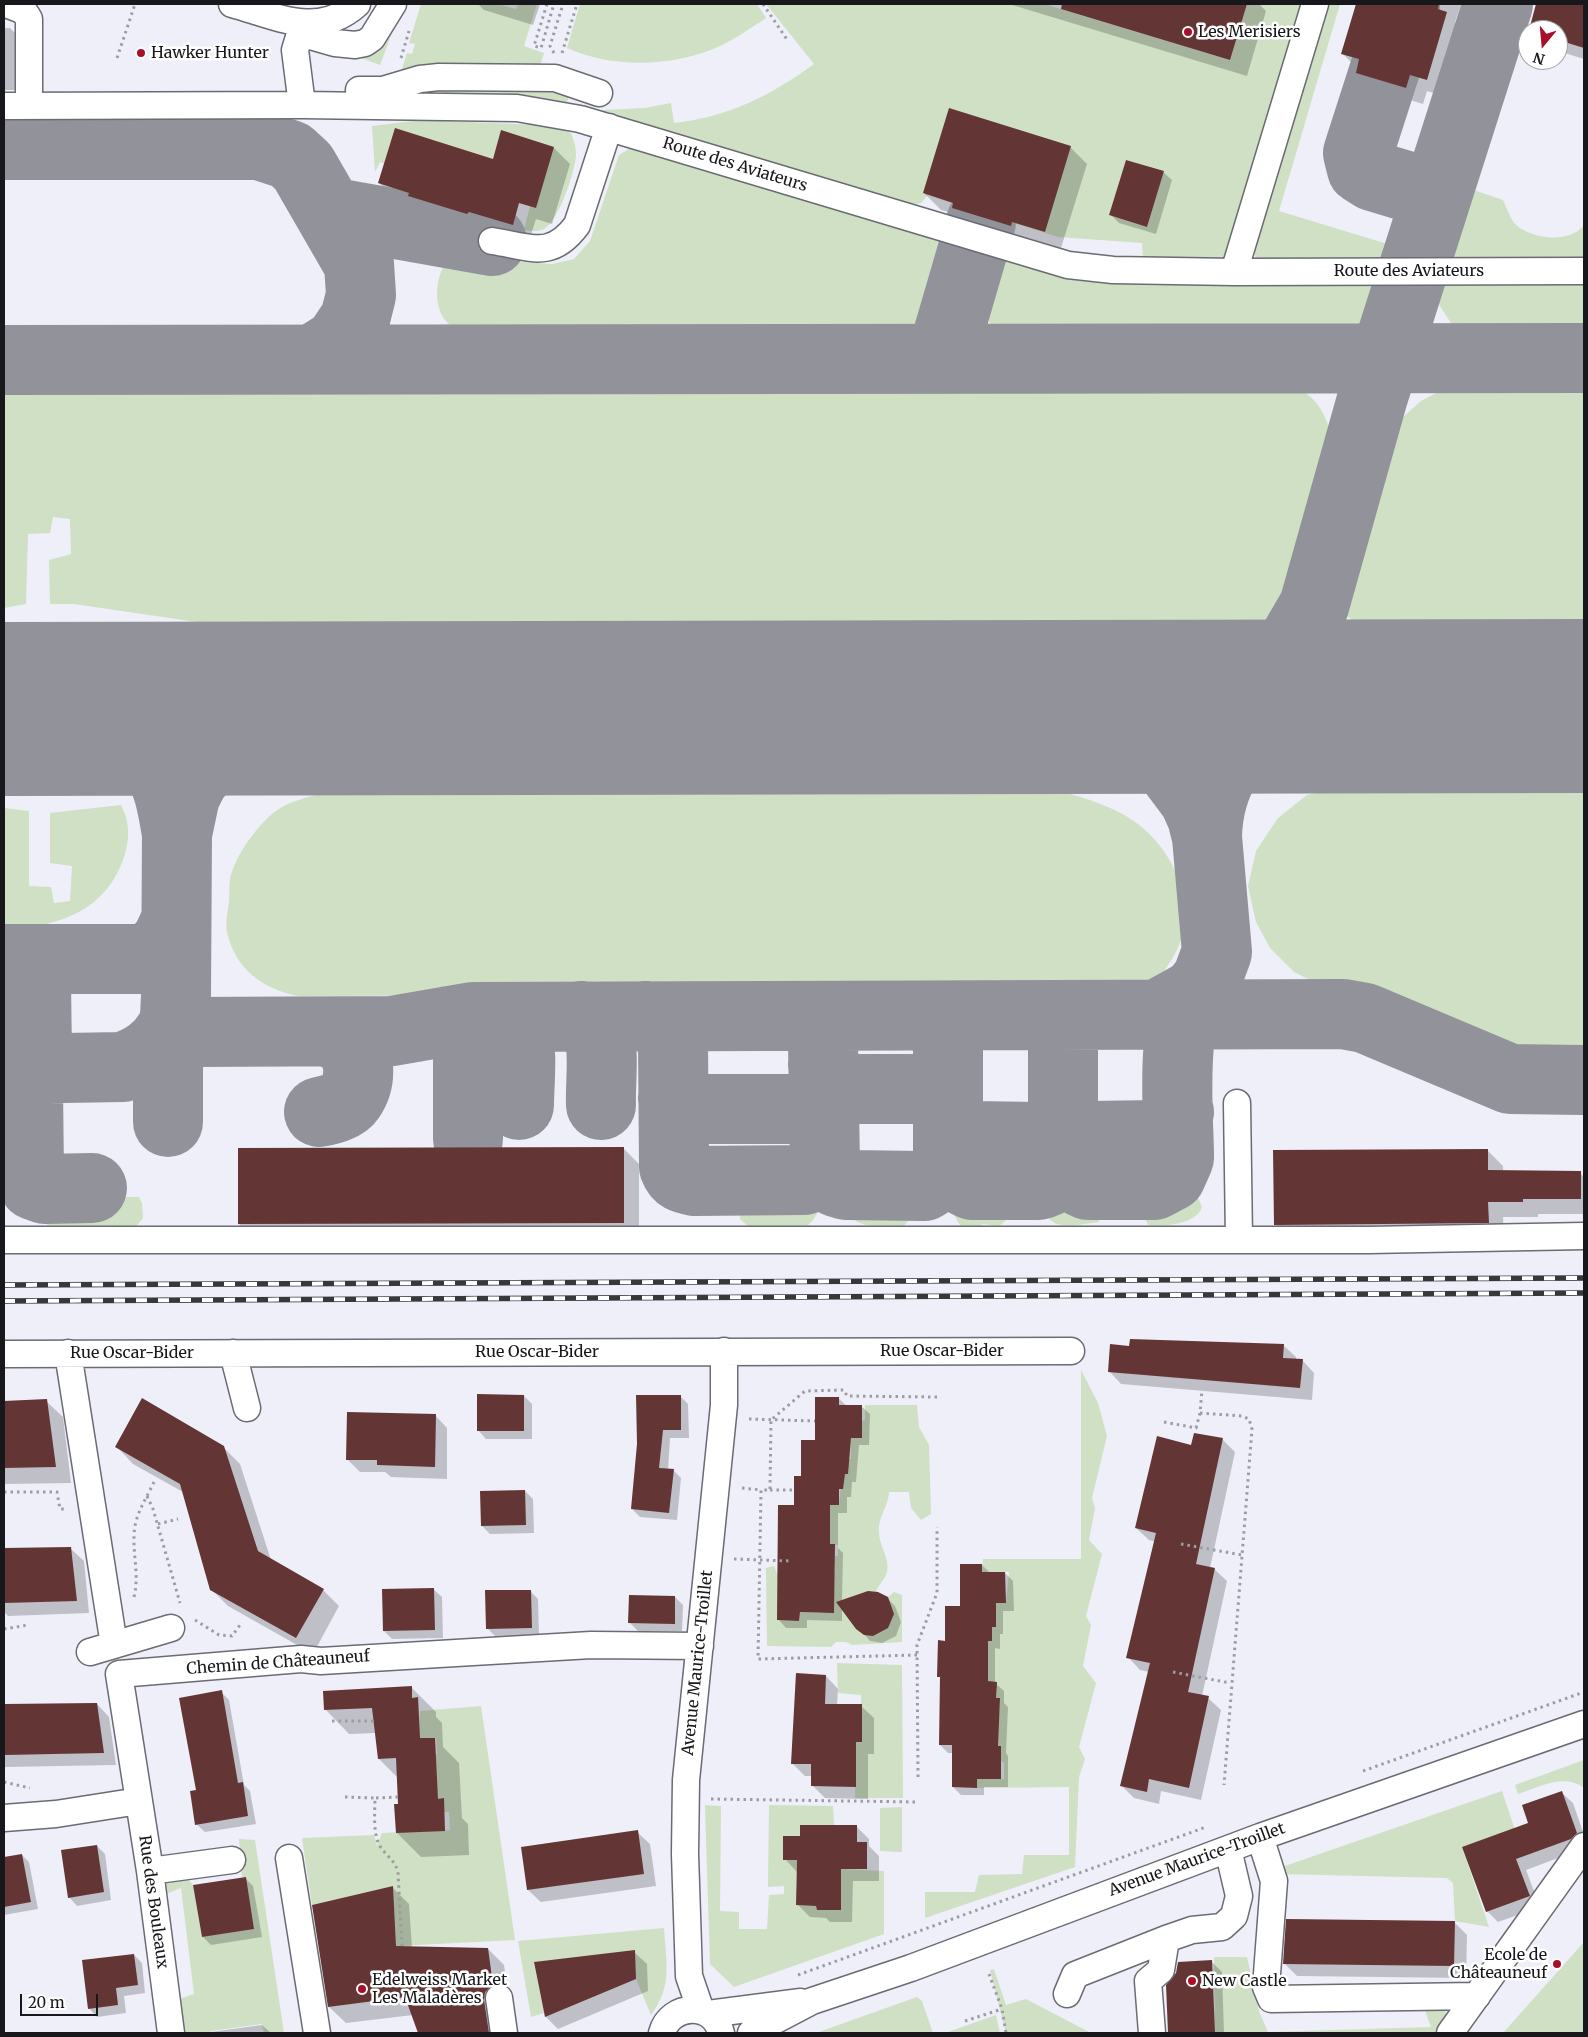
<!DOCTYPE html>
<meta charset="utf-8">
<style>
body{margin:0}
#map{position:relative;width:1588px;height:2037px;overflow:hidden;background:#eeeff9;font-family:Merriweather,serif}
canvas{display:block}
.frame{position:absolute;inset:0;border:5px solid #18181c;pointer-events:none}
.north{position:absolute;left:1518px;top:20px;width:50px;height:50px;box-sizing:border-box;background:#fff;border:1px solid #a3a3a4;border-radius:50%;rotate:197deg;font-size:14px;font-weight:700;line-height:20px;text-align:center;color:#18181c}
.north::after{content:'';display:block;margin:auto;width:18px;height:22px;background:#a81029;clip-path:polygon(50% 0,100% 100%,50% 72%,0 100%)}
.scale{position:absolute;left:20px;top:1994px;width:78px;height:22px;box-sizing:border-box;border:2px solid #18181c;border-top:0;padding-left:6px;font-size:15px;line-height:18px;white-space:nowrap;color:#18181c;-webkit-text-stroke:4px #fff;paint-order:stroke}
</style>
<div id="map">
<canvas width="1588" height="2037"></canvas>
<div class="frame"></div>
<div class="north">N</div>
<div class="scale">20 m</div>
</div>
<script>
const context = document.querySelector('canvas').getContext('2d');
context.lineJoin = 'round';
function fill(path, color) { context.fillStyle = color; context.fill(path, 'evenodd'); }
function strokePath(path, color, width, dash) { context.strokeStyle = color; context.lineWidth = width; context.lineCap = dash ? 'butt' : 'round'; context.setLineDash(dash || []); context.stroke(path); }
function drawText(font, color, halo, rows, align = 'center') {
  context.font = font + ' Merriweather,serif'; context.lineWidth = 5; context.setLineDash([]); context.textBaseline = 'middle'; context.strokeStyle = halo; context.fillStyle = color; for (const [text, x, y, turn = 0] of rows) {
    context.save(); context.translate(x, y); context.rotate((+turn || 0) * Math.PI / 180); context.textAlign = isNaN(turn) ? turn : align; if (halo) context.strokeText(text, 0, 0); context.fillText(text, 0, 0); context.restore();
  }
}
const green = new Path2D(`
 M421,4H498L516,9L518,4H537L524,46L544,53L539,69L481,72L402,69L407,53L412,54L415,44L409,43Z
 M580,4H757L766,18C749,29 733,41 713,49C668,67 612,68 567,48Z
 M766,4H1044L1230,60L1247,4H1308L1224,260L1143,258L1142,243L1058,237L928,195L921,203L906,206L598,113L603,110L645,108L671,103L674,123C726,118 772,95 814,64ZM1126,160L1164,171L1147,227L1109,215Z
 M1326,4H1340L1279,211L1404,249L1397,261L1256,260L1253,241Z
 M389,33H392L380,65L347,53Z
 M450,81L570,93L565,108L381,92Z
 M421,120L538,125L555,127L571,133C574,141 576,147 576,155C575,172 559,220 544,229C537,232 531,231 524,230L530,206L519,203L513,225L469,212L467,214L408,196V193L382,184L387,165L380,162L375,172L372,126Z
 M636,145L944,239L915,330L908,339L475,338C464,334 453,330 445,320C432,303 436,272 450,257L552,264L574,259L590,241L619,155Z
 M1462,186L1503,200C1507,208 1510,219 1516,225C1532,239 1570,244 1584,225V264L1451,265L1443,253Z
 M1001,258L1390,282L1394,288C1386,312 1366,326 1345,339L1004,338L995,333L985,314Z
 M1447,280H1584V338H1476L1451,323L1436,300L1433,292L1434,285Z
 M1273,378C1283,382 1293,386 1302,391C1326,404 1334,437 1335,463L1293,599L1283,614L1263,628L251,630L74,604H50L49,560L71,554L70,519L53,517L50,533L28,534L26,604L4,608V379Z
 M1477,379H1584V628H1368C1343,619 1340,610 1339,585L1384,443L1404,416L1421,401L1446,388Z
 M1584,784V1062H1514L1340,995L1294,972L1270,948L1256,922L1248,886L1256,851L1278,818L1307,795L1358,785Z
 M1037,785C1073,795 1117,804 1145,830C1181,862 1199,917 1172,959C1168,964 1165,971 1161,975C1148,987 1132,989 1116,993L298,996C263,989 235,969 227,932C225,923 228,911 229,902C230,893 228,880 232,872C239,851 256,828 273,813C295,796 329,793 356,787Z
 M121,805C130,822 130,839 124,857C105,913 57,926 4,930V808L29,811V886L51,887L54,903L70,901L72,866L50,863V813Z
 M47,1197H139L142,1203L143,1218L134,1229L47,1226Z
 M744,1198H814L819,1202C820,1212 814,1220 807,1226H748L740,1219V1206Z
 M853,1198H906L911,1203L912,1216L904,1226C886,1226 837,1232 853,1198Z
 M959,1198H1007L1011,1201C1014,1214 1008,1219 999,1226L983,1224L980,1227L961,1226C953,1217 952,1208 959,1198Z
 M1048,1198H1096L1102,1207L1099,1222C1078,1224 1047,1235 1043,1204Z
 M1153,1198H1198L1202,1207C1197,1224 1164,1227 1148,1225L1143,1213L1148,1200Z
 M1081,1370L1098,1403L1107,1436L1092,1498L1095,1508L1089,1540L1102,1554L1086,1616L1091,1625L1083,1666L1096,1683L1079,1747L1085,1759L1079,1777L1075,1867L925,1918V1892H975L979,1875L1022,1874L1024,1855H1069V1787L977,1788V1779H1004V1763L983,1746L1000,1710V1698H996V1682L980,1681L984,1641H992V1627L988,1603H1006L1009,1572H982L983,1559H1081Z
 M865,1405H917L919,1427L929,1445L931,1514L921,1520L911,1508L909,1492H889C888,1508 877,1518 879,1534C880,1547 890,1559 887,1572C885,1580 877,1586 876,1592L888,1597L894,1592L902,1595V1642L852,1645L846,1642H836L831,1647L767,1646L766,1568L774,1566L778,1576L777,1620L799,1621L800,1612L823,1613L820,1573H835V1556H838V1545L827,1544L830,1528V1511L823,1505H839L842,1474H848V1459H851V1445L844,1444L862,1421L865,1420Z
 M837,1663L902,1665L903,1798H855L856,1742H862L861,1695L838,1693Z
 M481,1706L515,1940L396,1946L393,1886L312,1905L302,1838L374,1835L377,1846L382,1833L450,1830L449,1812H444V1799H438L432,1754H437L436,1738L414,1739L413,1728L419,1727L420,1711Z
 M1584,1760V1788C1564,1773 1540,1787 1518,1794L1515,1785Z
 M1502,1791L1515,1830L1462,1847L1489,1927L1455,1921L1453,1883L1447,1878L1279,1874V1868Z
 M705,1805L721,1806L720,1911L739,1912V1929H767L769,1895L784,1894V1886L768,1887L769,1805L833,1806L834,1825H800V1836H783L797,1860L796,1905L816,1906L817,1910H840L841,1869L884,1871V1934L734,1987L710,1964Z
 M902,1807V1852L880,1851V1808Z
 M239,1839L255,1840L284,2033H264L262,2024L211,2031L210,2033H184L179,1999L194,1994L181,1888L163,1895V1884L169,1878H187L193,1885L202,1937L254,1929L246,1877H242Z
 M664,1928C666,1963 673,1985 651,2015L636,1979L635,1951L534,1963L544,2013L531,2017L518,1941Z
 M1584,1942V2033H1503Z
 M1214,1957H1247L1259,2011L1268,2032L1431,2027L1423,2005L1445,2007L1447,2019L1437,2033H1215Z
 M994,1969L1006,2005L1026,1999L1091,2033H1006L990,1970Z
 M917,1997L922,2001L933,2033H816Z
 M996,2015L1000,2033H945Z`);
const shadow = new Path2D(`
 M478,4H540L533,25L484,10Z
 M1009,4H1259L1266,11L1247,76Z
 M1358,4H1461L1455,22L1463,30L1443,96L1427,91L1423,104L1374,89L1357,72L1358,69L1343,54Z
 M1538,4H1584V59L1558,51V30H1530Z
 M4,28H10L21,39V90H4Z
 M1070,147L1087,164L1061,248L1028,238L1027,241L970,224L962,216L941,210L924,193Z
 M554,148L570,164L552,224L536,219L529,241L486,227L484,230L426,212L421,207L396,200L379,183Z
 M1163,172L1172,180L1156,234L1119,223L1111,215Z
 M623,1148L639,1164V1238L255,1240L239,1224Z
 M1487,1150L1503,1166V1172L1580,1173L1584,1177V1214H1538V1217H1503L1504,1238L1290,1240L1275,1224Z
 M1283,1345L1296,1357V1360H1302L1314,1373L1312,1400L1121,1384L1109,1371L1130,1347Z
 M524,1396L532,1404V1439H486L478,1430Z
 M680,1396L688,1404L689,1438H670L668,1470H673L681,1478L677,1520L640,1517L632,1509L638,1444Z
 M838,1398L847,1406H861L870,1414L869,1445H859L856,1482H852L851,1497H847V1513H838V1548L843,1553L842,1601L887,1598L895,1606L901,1622L896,1636L882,1643L870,1641L842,1607V1621L807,1620V1628H786L778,1619L795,1507L802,1477L816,1441Z
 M46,1401L63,1417L71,1483L4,1484V1402Z
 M435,1415L447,1428V1479L391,1477L385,1472H360L347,1459Z
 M1223,1440L1235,1452L1210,1568L1214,1569L1227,1581L1202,1696L1208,1698L1221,1710L1201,1800L1161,1791L1159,1804L1134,1798L1122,1786L1149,1672L1140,1670L1128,1657L1156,1542L1149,1540L1136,1528L1192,1446Z
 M117,1447H223L240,1464L271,1560L323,1590L339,1606L313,1654L228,1606L211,1589L183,1492L133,1464Z
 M525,1491L533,1499L534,1533L490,1534L482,1526Z
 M71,1549L84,1561L89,1613L8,1616L4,1612V1550Z
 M982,1565L990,1573H1005L1013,1581L1014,1611H1003V1634H1000V1649L995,1648V1683L1004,1691V1703L1008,1707L1006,1753L1008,1756V1787H984V1795H961L953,1787L954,1753H948L940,1745L941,1679L939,1676L947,1642Z
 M433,1589L442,1597L443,1638L392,1639L384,1631Z
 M530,1591L538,1599L539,1635L495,1636L487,1628Z
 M675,1597L683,1605L682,1631H638L629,1622Z
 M826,1676L838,1689L837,1705L861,1706L874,1718V1754H868V1799L825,1798L813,1786V1776H805L792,1763Z
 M411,1687L436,1712V1717L442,1723L443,1747L459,1763L462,1818L468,1824L469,1855L421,1857L397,1833L400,1805L398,1778L379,1759L376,1733L349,1734L325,1709Z
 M221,1692L229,1700L244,1785L250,1791L256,1824L205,1832L196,1824L197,1791Z
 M97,1704L109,1717L116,1765L4,1767V1706Z
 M1562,1793L1573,1803L1584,1835L1582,1849L1526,1870L1540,1907L1498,1922L1487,1911L1530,1824Z
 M856,1826L869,1839V1846L879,1856V1881H853L852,1922H830L826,1918L810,1917L798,1905L797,1872L785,1859L801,1837Z
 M637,1832L650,1844L656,1886L541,1902L528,1890Z
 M97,1846L105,1854L111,1900L77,1906L69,1897Z
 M22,1855L29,1862L38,1909L4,1915V1858Z
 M245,1878L253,1886L262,1937L211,1945L203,1937Z
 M392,1887L409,1904L412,1948L488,1949L504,1965L509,2002L503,2033H420L413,2015L346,2023L329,2007Z
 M1454,1922L1467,1935L1466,1978L1297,1976L1284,1963Z
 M634,1952L647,1964L648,1991L558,2029L546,2017L536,1963Z
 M134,1955L142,1963L145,1993L124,1996L126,2013L97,2017L89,2008Z
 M1212,1962L1222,1972L1224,2033H1169L1168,1985Z
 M262,2025L271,2033H212L211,2032Z`);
const taxiway = new Path2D(`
 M1405,7L1358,153L1362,169L1373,176L1429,193L1434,202L1430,218
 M4,145H259L290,155L303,167L359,264L361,295L355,319L339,343L314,359
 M329,212L492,241
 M941,359L981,222
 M4,360L1584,358
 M1031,707L1075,713L1105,722L1131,733L1164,759L1194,799L1202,817L1207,837L1217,952L1207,979L1195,994L1157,1015
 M1186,707L1225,696L1245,688L1262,676L1289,649L1314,606L1373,396L1498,4
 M4,709C32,710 65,708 92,717C124,727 154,753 166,785C172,800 174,818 177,834
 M1207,837C1208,783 1236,735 1288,716C1306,710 1326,709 1345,706
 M4,959H142C164,950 167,941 176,920
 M52,959L38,972L36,982L37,1056L43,1063L52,1069
 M581,1016C588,1021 595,1025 598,1032C605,1051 600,1085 601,1105
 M646,1016C659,1023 666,1027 673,1041L674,1167C678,1178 684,1179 695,1181L804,1180C816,1177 820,1170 823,1159
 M844,1016L830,1026L823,1042L825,1168L836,1182L846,1185L924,1186L940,1176L948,1163V1043L943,1029L924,1016
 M499,1017C506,1021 514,1025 517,1032C523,1050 519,1086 519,1105
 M449,1021L462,1030L468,1047V1139
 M161,1045L180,1035L192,1032L392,1031L473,1017L1343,1014L1365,1018L1510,1079L1584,1080
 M823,1064L833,1081L849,1089H924L942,1078L948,1064
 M4,1069L123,1067C143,1060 159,1050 170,1031
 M42,1069L32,1077L28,1087L29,1174L34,1185L45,1189L92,1188
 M673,1098L689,1109H799L815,1104L823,1093
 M319,1112C329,1110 344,1107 350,1098C362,1081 361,1055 346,1041C341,1037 334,1034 328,1032
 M948,1116L955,1127L971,1136L1039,1137L1052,1130L1063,1114L1075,1130L1090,1136L1157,1135L1170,1128L1179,1112
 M168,1122V1043L175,1017L176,995L177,834L185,796L193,780L217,750L249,727L289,714L345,708
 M1063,1161C1070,1173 1075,1180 1088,1185H1154L1171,1176L1179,1158C1179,1116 1169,1025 1195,994
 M948,1163L958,1178L972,1185H1038C1052,1182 1059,1174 1063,1161V1041L1070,1026L1086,1016`);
const runway = new Path2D(`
 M4,709L1584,706`);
const building = new Path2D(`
 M1062,4H1247L1230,60L1061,9Z
 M1356,4H1439L1438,9L1447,12L1427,80L1410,75L1406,88L1356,73L1359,59L1341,54Z
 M1536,4H1584V48L1558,40V30H1529Z
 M949,108L1071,146L1045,232L1012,222L1011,226L952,208L953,203L923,193Z
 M395,128L493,159L501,130L554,147L536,208L519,203L513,225L469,212L467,214L408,196L409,193L378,183Z
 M1126,160L1164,171L1147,227L1109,215Z
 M624,1147V1223L238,1224V1148Z
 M1488,1149V1170L1581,1171V1199H1523V1202H1488L1489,1223L1274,1225L1273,1150Z
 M1130,1339L1284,1344L1283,1358L1303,1359L1300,1388L1108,1372L1110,1344L1129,1346Z
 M477,1394L524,1395V1431H477Z
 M636,1395H681V1430H663L659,1468L674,1469L669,1513L631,1509L637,1444Z
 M815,1397H839V1405H862V1438H851L848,1474H845L843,1489H839V1505H830V1544H835L834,1613L800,1612L799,1621L777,1620L778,1505H794V1476H801V1440H815Z
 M142,1398L224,1446L258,1551L324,1589L296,1638L210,1590L180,1484L115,1447Z
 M47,1399L56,1467L4,1468V1401Z
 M347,1412L436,1414L435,1467L377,1465V1460H346Z
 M1194,1433L1223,1438L1196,1564L1215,1568L1188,1692L1209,1696L1189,1788L1149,1779L1147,1792L1120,1786L1150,1663L1126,1658L1156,1533L1135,1528L1157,1436L1191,1445Z
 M525,1490L526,1525L481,1526L480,1491Z
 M71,1547L77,1601L4,1603V1548Z
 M960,1564H982V1572H1005L1006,1603H996V1627H992V1641H988V1681L997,1682L996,1698H1000L998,1746H1001V1779H977V1788L952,1787V1745H939L940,1677H937L938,1640L945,1641V1606H960Z
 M434,1588L435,1630L383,1631L382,1589Z
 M485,1590H531L532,1628L486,1629Z
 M868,1591L878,1592L888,1597L894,1614L888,1628L873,1636L864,1635L856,1629L836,1602Z
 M629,1595L675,1596V1624L628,1623Z
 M796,1673L826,1675L825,1704H862V1742H856V1787L811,1786V1764H791Z
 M412,1686V1698L418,1697L420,1738H435L438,1799L444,1798L445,1831L396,1833L394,1804H398L396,1758L378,1759L372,1708L324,1710L323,1691Z
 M222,1690L238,1783L243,1782L248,1816L195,1825L190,1791L196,1790L179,1698Z
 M97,1703L104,1753L4,1755V1704Z
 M1562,1791L1577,1833L1571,1839L1516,1859L1530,1896L1486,1912L1462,1847L1528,1823L1522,1805Z
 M800,1825H857V1842H867V1869H841V1910H817L816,1906L796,1905L797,1860H783V1836H800Z
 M638,1830L644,1874L527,1890L521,1847Z
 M97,1845L104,1892L68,1898L61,1850Z
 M22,1854L31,1902L4,1907V1857Z
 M246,1877L254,1929L202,1937L193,1885Z
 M393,1886L396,1946L488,1948L493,1985L485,1992L484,2000L489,2033H418L405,1997L328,2007L312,1905Z
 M1286,1919L1455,1921L1454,1966L1283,1964Z
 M635,1950L636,1979L545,2017L534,1962Z
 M134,1954L138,1985L116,1988L118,2005L88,2009L82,1960Z
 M1212,1960L1215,2033H1168L1166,1985L1176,1973L1178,1962Z`);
const path = new Path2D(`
 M547,4L534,46L541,48L554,4
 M763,4L788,41
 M554,53L550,46L563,4
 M562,53L577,4
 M117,58L135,4
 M401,58L409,31
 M1200,1413L1242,1416L1249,1419L1252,1429L1224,1785
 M749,1419L815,1421
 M1164,1422L1196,1428L1200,1413L1202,1390
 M742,1488L761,1490
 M770,1490H794
 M4,1492H57L60,1509H66
 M147,1496L153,1509L180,1603
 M158,1524L178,1519
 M1181,1544L1242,1555
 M734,1559L790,1561
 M134,1597C140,1573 131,1550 135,1526C138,1510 147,1497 154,1482
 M195,1620L219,1635L232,1636L240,1625
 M4,1629L28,1625
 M917,1655L758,1659L761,1490H770L771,1420L805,1391L844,1390L847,1396L938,1397
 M1173,1672L1230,1683
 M332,1721H375
 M1363,1771L1584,1692
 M918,1777L917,1645L937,1593V1527
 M4,1782L30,1788
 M345,1797L375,1798
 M398,1797L375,1798C375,1812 372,1837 382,1849C388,1857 395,1861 398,1872L402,1946
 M711,1799L917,1802
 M989,1974L1002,2009L1006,2033
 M798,1975L1206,1827
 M965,2021L1002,2009`);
const minor = new Path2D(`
 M6,4L24,11L29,19V105
 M232,4C276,16 318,39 357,4
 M300,33L335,43L355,45L365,43L372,38L393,4
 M359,90H383L420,79L439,77L555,78L599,93
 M302,105L295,50L303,24
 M4,106L302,105L517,108L580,119L1068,265L1113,270L1234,272L1584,271
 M492,241C531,247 551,260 577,225L609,127
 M1234,272L1315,4
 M1237,1103L1239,1239
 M4,1240H1369L1584,1236
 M68,1353L114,1645
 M233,1353L247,1408
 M4,1354L1071,1351
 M90,1652L171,1628
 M4,1818L56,1814L139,1801
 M1260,1837L1274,1881L1266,1987L1271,1999L1477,1996
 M289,1858L317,2033
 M150,1871L232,1860
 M1067,1994L1075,1975L1166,1939
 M499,1998L504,2033
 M701,2011L689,1976L685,1854L686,1780L724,1405V1351
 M708,2014L801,2002
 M171,2033L150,1871L119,1674L301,1659L321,1661L591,1645L700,1646
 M662,2033C670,2003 714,2001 721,2033
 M751,2033L812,2001L911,1968L1260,1837L1584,1724
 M1152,2033L1148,1981L1161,1970L1166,1939L1192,1930L1222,1927L1234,1916L1239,1896L1228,1849
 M1450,2033L1584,1846`);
const rail = new Path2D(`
 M4,1285L1584,1278
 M4,1301L1584,1293`);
const markers = [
 [1188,32,5,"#a81029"],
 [141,53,5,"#a81029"],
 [1557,1964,5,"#a81029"],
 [1192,1981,5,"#a81029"],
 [362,1989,5,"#a81029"]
];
const poiNames = [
 ["Les Merisiers",1198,32],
 ["Hawker Hunter",151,53],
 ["Ecole de",1547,1955,"right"],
 ["Châteauneuf",1547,1973,"right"],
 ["Edelweiss Market",372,1980],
 ["Les Maladères",372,1998],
 ["New Castle",1202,1981]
];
const streetNames = [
 ["Route des Aviateurs",735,165,17],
 ["Route des Aviateurs",1409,271],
 ["Rue Oscar-Bider",942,1351],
 ["Rue Oscar-Bider",537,1352],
 ["Rue Oscar-Bider",132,1353],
 ["Chemin de Châteauneuf",278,1663,-4],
 ["Avenue Maurice-Troillet",698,1663,-84],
 ["Avenue Maurice-Troillet",1197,1860,-20],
 ["Rue des Bouleaux",153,1902,82]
];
fill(green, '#cfe0c4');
fill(shadow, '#0003');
strokePath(taxiway, '#92939a', 70);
strokePath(runway, '#92939a', 174);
fill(building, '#643535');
strokePath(minor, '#6a6b73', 29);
strokePath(path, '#9c9da4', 3, [2.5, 4]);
strokePath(minor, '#fff', 26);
strokePath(rail, '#37373c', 5.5);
strokePath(rail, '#fff', 4, [11]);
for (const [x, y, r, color] of markers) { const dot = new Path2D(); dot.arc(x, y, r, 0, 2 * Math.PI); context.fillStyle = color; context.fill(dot); strokePath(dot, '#fff', 2); }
drawText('16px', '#18181c', '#fff', poiNames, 'left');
drawText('16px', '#18181c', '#fff', streetNames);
</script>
